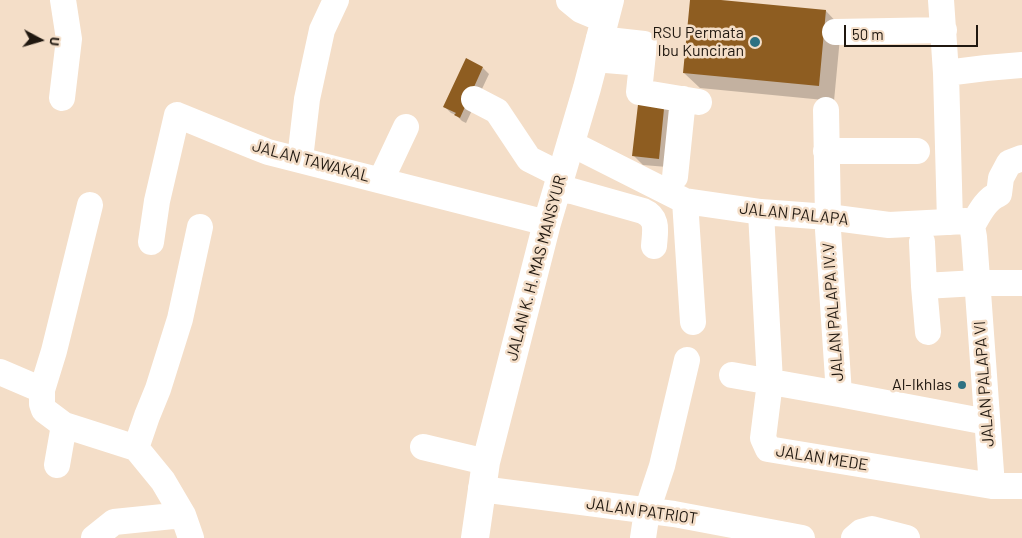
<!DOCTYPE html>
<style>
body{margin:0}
#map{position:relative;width:1022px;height:538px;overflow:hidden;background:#f4dec8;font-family:Barlow,sans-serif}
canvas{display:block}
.north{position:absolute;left:15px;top:15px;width:50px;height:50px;-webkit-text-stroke:4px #f4dec8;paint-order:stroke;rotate:96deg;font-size:14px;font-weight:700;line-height:20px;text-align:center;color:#201810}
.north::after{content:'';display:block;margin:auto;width:18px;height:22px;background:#201810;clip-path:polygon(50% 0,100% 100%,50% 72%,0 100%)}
.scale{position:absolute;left:844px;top:25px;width:134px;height:22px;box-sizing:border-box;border:2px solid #201810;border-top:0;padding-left:6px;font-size:15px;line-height:18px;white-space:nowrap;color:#201810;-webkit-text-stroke:4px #f4dec8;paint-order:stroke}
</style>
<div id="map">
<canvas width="1022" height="538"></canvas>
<div class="north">U</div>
<div class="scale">50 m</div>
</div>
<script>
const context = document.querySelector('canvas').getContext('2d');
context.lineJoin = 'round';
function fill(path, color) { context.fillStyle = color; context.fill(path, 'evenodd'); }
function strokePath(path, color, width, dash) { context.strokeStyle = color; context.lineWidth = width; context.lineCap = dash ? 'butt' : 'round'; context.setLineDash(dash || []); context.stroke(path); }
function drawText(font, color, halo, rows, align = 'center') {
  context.font = font + ' Barlow,sans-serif'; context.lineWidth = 5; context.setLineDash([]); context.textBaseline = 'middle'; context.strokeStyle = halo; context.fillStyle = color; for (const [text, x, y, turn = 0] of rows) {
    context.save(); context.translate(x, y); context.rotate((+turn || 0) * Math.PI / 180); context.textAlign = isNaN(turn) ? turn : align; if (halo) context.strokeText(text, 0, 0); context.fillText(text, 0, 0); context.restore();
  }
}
const shadow = new Path2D(`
 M691,0H707L826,11L841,27L834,101L700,88L684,73Z
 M483,68L489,74L466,123L462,121L456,115L451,113L445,107Z
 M640,97L674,109L667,167L643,165L634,156Z`);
const building = new Path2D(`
 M690,0H721L826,10L819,86L683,73Z
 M466,58L483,67L460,118L454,115L456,113L443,107Z
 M639,96L665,99L659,159L632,156Z`);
const minor = new Path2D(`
 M941,0L946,73L950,222
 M835,32L944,30
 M599,39L644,44L639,92L699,102
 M594,59L642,63
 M946,73L986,68L1022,65
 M62,98L69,39L63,0
 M474,99L497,111L529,159L561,175
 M826,110L828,217V230L839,394
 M570,143L685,201L761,212L828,217L889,225L966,221L972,226L974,237L992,486
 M826,151H917
 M300,159L307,99L322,30L336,0
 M675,177L683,99
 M381,180L406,127
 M557,189L572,191L643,211C659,218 655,231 654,246
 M685,201L693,322
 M90,205L54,351L42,390V404L44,410L64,425L136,448L163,481L183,515L191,538
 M761,212L770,382L763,438L768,449L992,486H1022
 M972,226C979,214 986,199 999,194L1001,178L1009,163L1022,158
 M151,242L157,201L177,115C207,127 237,140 268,152L547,223
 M922,242L924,286
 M928,332L924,286L977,283H1022
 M0,372L42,390
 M732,375L839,394L987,422
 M423,447L486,462
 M136,448L147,416L158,389L180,319L200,227
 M57,465L64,425
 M481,489L674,514L802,538
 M94,538L114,522L183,515
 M643,538L647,511L662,466L687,360
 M854,538L861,532L872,529L907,538`);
const major = new Path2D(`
 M570,0L581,9L605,19
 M475,538L486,462L547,223L587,88L610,0`);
const markers = [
 [755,42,6,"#2e7182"],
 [962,385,5,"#2e7182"]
];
const poiNames = [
 ["RSU Permata",744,33],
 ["Ibu Kunciran",744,51],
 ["Al-Ikhlas",952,385]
];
const streetNames = [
 ["JALAN TAWAKAL",311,161,15],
 ["JALAN PALAPA",794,214,6],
 ["JALAN K. H. MAS MANSYUR",536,268,-75],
 ["JALAN PALAPA IV.V",833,312,-94],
 ["JALAN PALAPA VI",984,384,-94],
 ["JALAN MEDE",822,458,9],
 ["JALAN PATRIOT",642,511,8]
];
fill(shadow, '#0003');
fill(building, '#8e5d21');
strokePath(minor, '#fff', 26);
strokePath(major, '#fff', 28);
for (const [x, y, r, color] of markers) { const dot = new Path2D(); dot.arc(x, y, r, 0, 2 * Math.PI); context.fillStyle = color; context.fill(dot); strokePath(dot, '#f4dec8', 2); }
drawText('16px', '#201810', '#f4dec8', poiNames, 'right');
drawText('16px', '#201810', '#f4dec8', streetNames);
</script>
